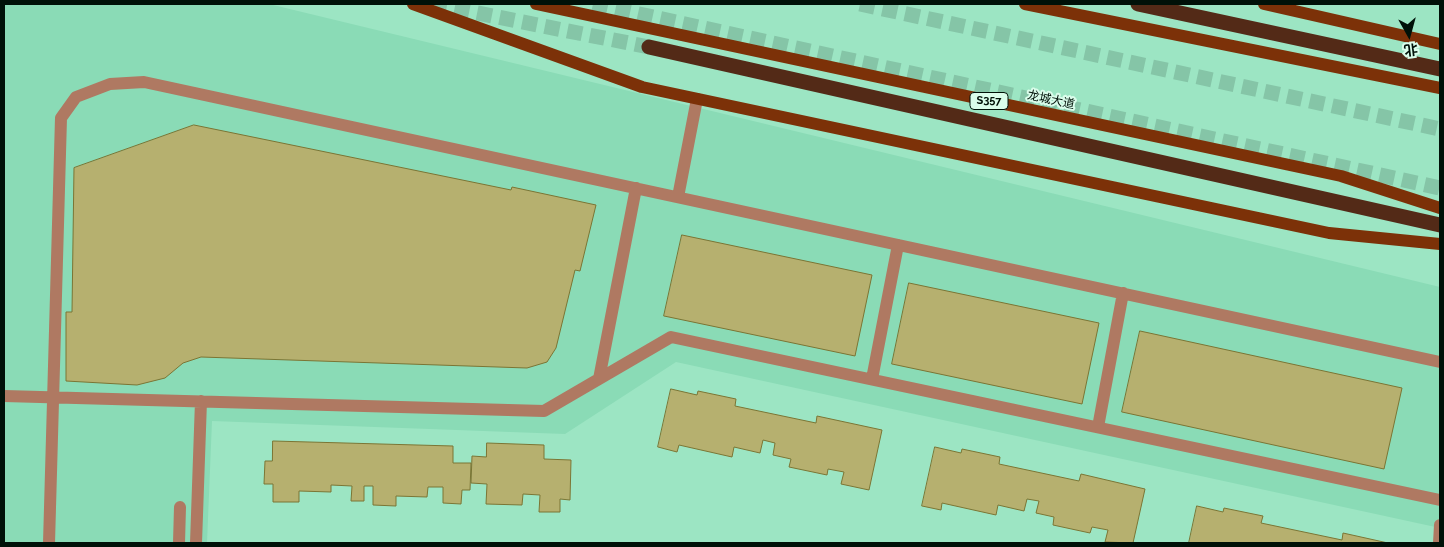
<!DOCTYPE html>
<meta charset="utf-8">
<style>
body{margin:0}
#map{position:relative;width:1444px;height:547px;overflow:hidden;background:#9ce5c3;font-family:Raleway,"Noto Sans SC",sans-serif}
canvas{display:block}
.frame{position:absolute;inset:0;border:5px solid #001108;pointer-events:none}
.north{position:absolute;left:1384px;top:10px;width:50px;height:50px;-webkit-text-stroke:4px #dafdeb;paint-order:stroke;rotate:173deg;font-size:14px;font-weight:700;line-height:20px;text-align:center;color:#001108}
.north::after{content:'';display:block;margin:auto;width:18px;height:22px;background:#001108;clip-path:polygon(50% 0,100% 100%,50% 72%,0 100%)}
</style>
<div id="map">
<canvas width="1444" height="547"></canvas>
<div class="frame"></div>
<div class="north">北</div>
</div>
<script>
const context = document.querySelector('canvas').getContext('2d');
context.lineJoin = 'round';
function fill(path, color) { context.fillStyle = color; context.fill(path, 'evenodd'); }
function strokePath(path, color, width, dash) { context.strokeStyle = color; context.lineWidth = width; context.lineCap = dash ? 'butt' : 'round'; context.setLineDash(dash || []); context.stroke(path); }
function drawText(font, color, halo, rows, align = 'center') {
  context.font = font + ' Raleway,"Noto Sans SC",sans-serif'; context.lineWidth = 4; context.setLineDash([]); context.textBaseline = 'middle'; context.strokeStyle = halo; context.fillStyle = color; for (const [text, x, y, turn = 0] of rows) {
    context.save(); context.translate(x, y); context.rotate((+turn || 0) * Math.PI / 180); context.textAlign = isNaN(turn) ? turn : align; if (halo) context.strokeText(text, 0, 0); context.fillText(text, 0, 0); context.restore();
  }
}
const built = new Path2D(`
 M4,4H269L1440,287V528L676,362L565,434L212,421L207,543H4Z`);
const building = new Path2D(`
 M194,125L511,190L512,187L596,205L580,271L575,270L556,348L547,362L527,368L201,357L183,363L165,378L137,385L66,381V312H72L74,168Z
 M682,235L872,275L855,356L664,316Z
 M909,283L1099,323L1082,404L892,364Z
 M1140,331L1402,388L1384,469L1122,412Z
 M671,389L697,395L698,391L736,399L735,406L816,423L817,416L882,430L869,490L841,484L844,472L828,469L827,475L789,467L791,459L773,455L775,443L763,440L760,453L734,447L732,457L679,445L677,452L658,447Z
 M273,441L453,446V463H471L470,490H462L461,504L443,503V487H428L427,497L396,496V506L373,505V486H364V501H351L352,486L331,485V492L299,491V502H273V484H264L265,461H272Z
 M487,443L544,445V459L571,460L570,500L560,499V512H539L540,495L523,494L522,505L486,504L487,484L471,483L472,456L486,457Z
 M935,447L961,453L962,449L1000,457L999,464L1079,481L1081,474L1145,489L1133,543L1105,542L1108,530L1092,527L1090,533L1053,525L1054,517L1036,513L1039,501L1027,499L1024,511L998,505L996,515L942,503L941,510L922,506Z
 M1197,506L1223,512L1224,508L1263,516L1261,523L1342,540L1343,533L1388,543H1189Z`);
const highwayTunnel = new Path2D(`
 M432,4L649,47
 M593,4L1440,188
 M860,4L1440,129`);
const minor = new Path2D(`
 M678,197L697,99
 M599,379L636,188
 M872,379L898,245
 M4,396L544,411L671,337L1440,500
 M1098,427L1123,293
 M49,543L61,118L76,97L110,84L144,82L1440,362
 M179,543L180,507
 M196,543L201,401
 M1439,543L1440,525`);
const major = new Path2D(`
 M413,4L642,87L1329,233L1440,244
 M536,4L1341,176L1440,208
 M1025,4L1440,88
 M1264,4L1440,44`);
const highway = new Path2D(`
 M1138,4L1440,69
 M649,47L1440,225`);
const shields = [
 [989,101,38]
];
const shieldNames = [
 ["S357",989,101]
];
const streetNames = [
 ["龙城大道",1051,100,12]
];
fill(built, '#8adbb6');
fill(building, '#b6b06f');
strokePath(building, '#7b7534', 1);
strokePath(highwayTunnel, '#85c5a7', 15, [15, 8]);
strokePath(minor, '#af7962', 12);
strokePath(major, '#7c3108', 12);
strokePath(highway, '#532a17', 15);
for (const [x, y, w] of shields) { const box = new Path2D(); box.roundRect(x - w / 2, y - 8.5, w, 17, 4); context.fillStyle = '#dafdeb'; context.fill(box); strokePath(box, '#001108', 1); }
drawText('bold 11px', '#001108', null, shieldNames);
drawText('12px', '#001108', '#dafdeb', streetNames);
</script>
